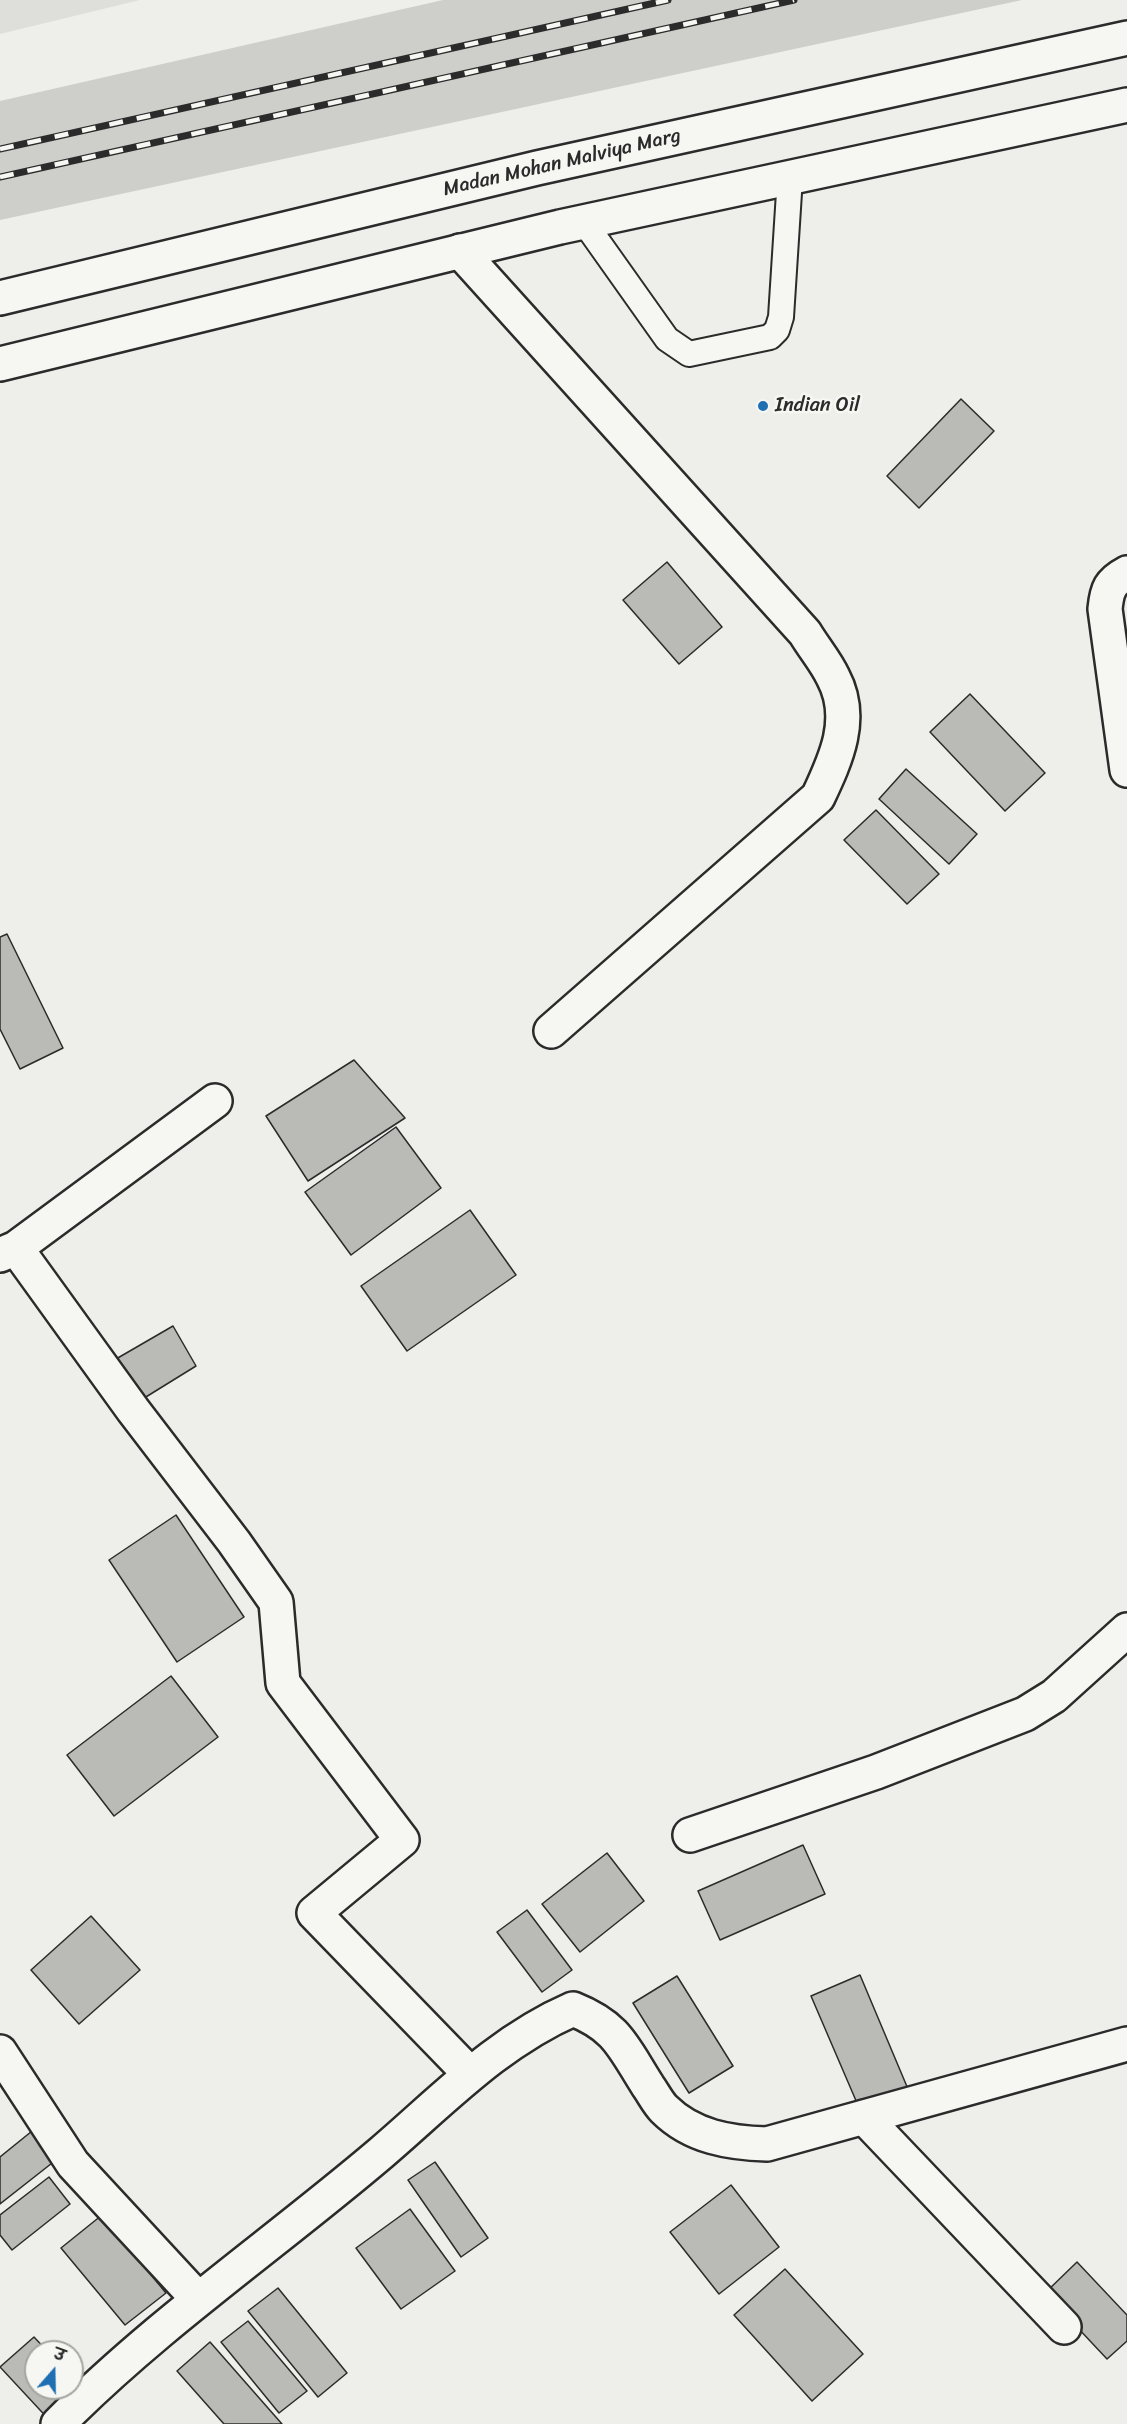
<!DOCTYPE html>
<meta charset="utf-8">
<style>
body{margin:0}
#map{position:relative;width:1127px;height:2424px;overflow:hidden;background:#eeeeea;font-family:Sriracha,"Playpen Sans Deva",sans-serif}
canvas{display:block}
.north{position:absolute;left:24px;top:2340px;width:60px;height:60px;box-sizing:border-box;background:#f6f6f2;border:2px solid #a5a5a2;border-radius:50%;rotate:20deg;font-size:16px;font-weight:700;line-height:24px;text-align:center;color:#2b2b2b}
.north::after{content:'';display:block;margin:auto;width:21px;height:27px;background:#1f6fb2;clip-path:polygon(50% 0,100% 100%,50% 72%,0 100%)}
</style>
<div id="map">
<canvas width="1127" height="2424"></canvas>
<div class="north">उ</div>
</div>
<script>
const context = document.querySelector('canvas').getContext('2d');
context.lineJoin = 'round';
function fill(path, color) { context.fillStyle = color; context.fill(path, 'evenodd'); }
function strokePath(path, color, width, dash) { context.strokeStyle = color; context.lineWidth = width; context.lineCap = dash ? 'butt' : 'round'; context.setLineDash(dash || []); context.stroke(path); }
function drawText(font, color, halo, rows, align = 'center') {
  context.font = font + ' Sriracha,sans-serif'; context.lineWidth = 5; context.setLineDash([]); context.textBaseline = 'middle'; context.strokeStyle = halo; context.fillStyle = color; for (const [text, x, y, turn = 0] of rows) {
    context.save(); context.translate(x, y); context.rotate((+turn || 0) * Math.PI / 180); context.textAlign = isNaN(turn) ? turn : align; if (halo) context.strokeText(text, 0, 0); context.fillText(text, 0, 0); context.restore();
  }
}
const built = new Path2D(`
 M0,0H140L0,34Z`);
const green = new Path2D(`
 M443,0H1022L0,220V101Z`);
const building = new Path2D(`
 M961,399L994,431L919,508L887,476Z
 M667,562L722,627L679,664L623,600Z
 M970,694L1045,773L1005,811L930,732Z
 M906,769L977,834L949,864L879,799Z
 M876,810L939,874L907,904L844,840Z
 M7,934L63,1048L20,1069L0,1029V937Z
 M354,1060L405,1118L308,1181L266,1116Z
 M396,1127L441,1188L351,1255L305,1192Z
 M470,1210L516,1275L407,1351L361,1286Z
 M173,1326L196,1366L141,1400L116,1359Z
 M176,1515L244,1617L177,1662L109,1560Z
 M171,1676L218,1737L114,1816L67,1755Z
 M803,1845L825,1894L720,1940L698,1891Z
 M607,1853L644,1901L580,1952L542,1904Z
 M527,1910L572,1970L542,1992L497,1932Z
 M91,1916L140,1970L79,2024L31,1970Z
 M860,1975L908,2089L860,2110L811,1996Z
 M677,1976L733,2066L689,2093L633,2003Z
 M37,2127L61,2156L0,2204V2157Z
 M435,2162L488,2238L461,2257L408,2180Z
 M49,2177L70,2204L12,2250L0,2235V2215Z
 M731,2185L779,2247L719,2294L670,2232Z
 M410,2209L455,2271L401,2309L356,2248Z
 M102,2215L166,2293L125,2325L61,2248Z
 M1077,2262L1127,2315V2341L1107,2359L1045,2293Z
 M785,2269L863,2354L812,2401L734,2315Z
 M278,2288L347,2373L318,2397L248,2311Z
 M248,2321L307,2391L279,2413L221,2342Z
 M34,2337L48,2352H36V2388H72V2379L87,2395L53,2424L0,2367Z
 M210,2342L282,2424H224L177,2371Z`);
const service = new Path2D(`
 M584,222L667,339L689,354L770,337L777,330L781,317L790,177`);
const minor = new Path2D(`
 M460,251L805,633C814,648 826,662 833,677C855,718 836,759 818,797L551,1031
 M1127,573C1110,582 1107,589 1105,609L1127,770
 M16,1248L133,1410L234,1542L276,1602L283,1683L402,1840L314,1913L470,2074
 M0,1255L16,1248L215,1101
 M690,1835L876,1772L1025,1714L1054,1696L1127,1630
 M0,2052L73,2164L198,2299
 M864,2117L1064,2327
 M58,2424C157,2324 274,2244 381,2153C443,2100 497,2042 573,2009C618,2027 623,2047 648,2086C653,2093 658,2103 664,2109C692,2137 730,2143 767,2144L1127,2044`);
const secondary = new Path2D(`
 M0,298L537,168L1127,38
 M0,364L560,227L1127,105`);
const rail = new Path2D(`
 M0,149L668,0
 M0,177L794,0`);
const markers = [
 [763,406,6,"#1f6fb2"]
];
const streetNames = [
 ["Madan Mohan Malviya Marg",562,163,-13]
];
const poiNames = [
 ["Indian Oil",775,406]
];
fill(built, '#dededb');
fill(green, '#cececa');
fill(building, '#babab7');
strokePath(building, '#2b2b2b', 1.5);
strokePath(service, '#2b2b2b', 28);
strokePath(minor, '#2b2b2b', 38);
strokePath(secondary, '#2b2b2b', 38);
strokePath(service, '#f6f6f2', 24);
strokePath(minor, '#f6f6f2', 33);
strokePath(secondary, '#f6f6f2', 33);
strokePath(rail, '#2b2b2b', 7);
strokePath(rail, '#f6f6f2', 4.5, [14]);
for (const [x, y, r, color] of markers) { const dot = new Path2D(); dot.arc(x, y, r, 0, 2 * Math.PI); context.fillStyle = color; context.fill(dot); strokePath(dot, '#f6f6f2', 2); }
drawText('20px', '#2b2b2b', '#f6f6f2', streetNames);
drawText('20px', '#2b2b2b', '#f6f6f2', poiNames, 'left');
</script>
